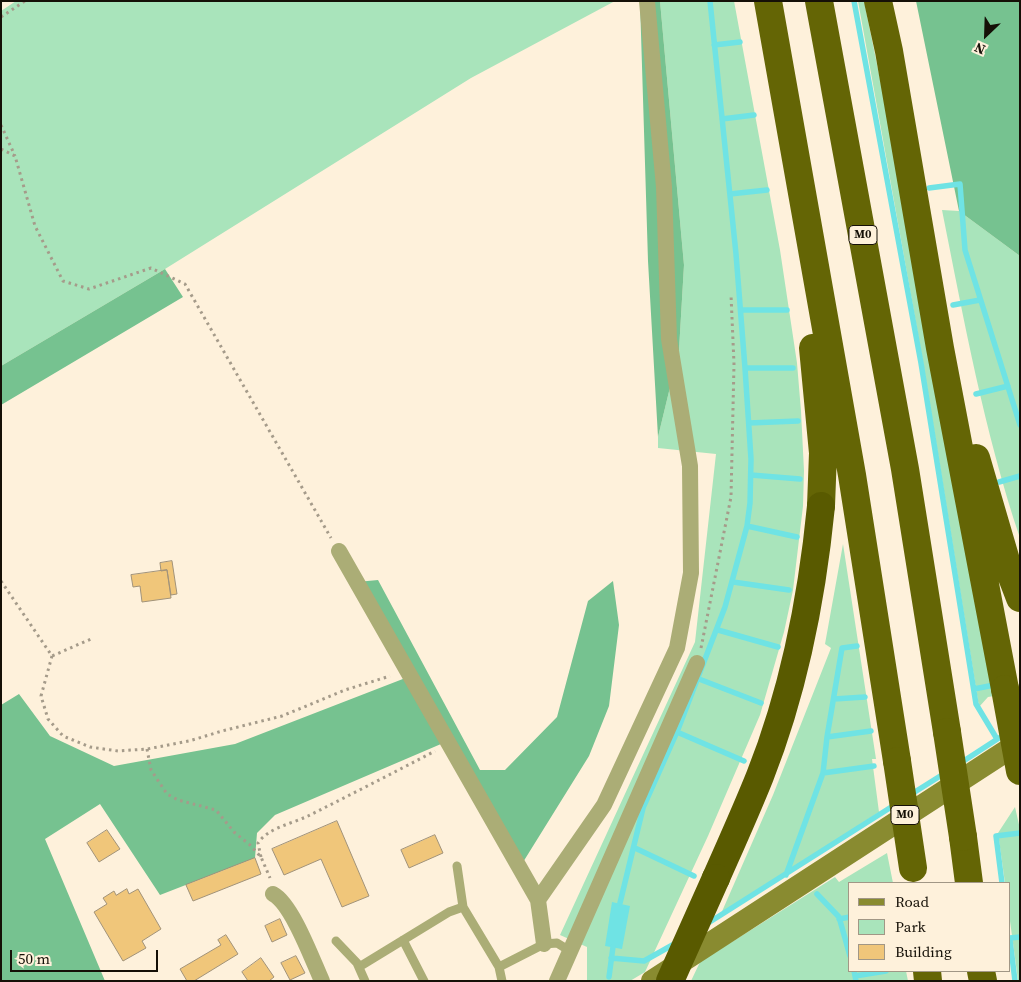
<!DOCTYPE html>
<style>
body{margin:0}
#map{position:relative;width:1021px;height:982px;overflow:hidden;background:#fef1db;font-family:"Source Serif 4",serif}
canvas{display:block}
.frame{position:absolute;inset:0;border:2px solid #151007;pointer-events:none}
.legend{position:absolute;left:848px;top:882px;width:162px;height:90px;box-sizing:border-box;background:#fef1db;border:1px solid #a19786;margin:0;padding:6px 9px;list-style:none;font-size:15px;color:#151007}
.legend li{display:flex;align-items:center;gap:10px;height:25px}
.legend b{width:25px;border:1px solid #a19786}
.north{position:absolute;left:961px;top:10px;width:50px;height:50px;-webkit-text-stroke:4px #fef1db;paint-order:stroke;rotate:204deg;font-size:14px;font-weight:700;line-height:20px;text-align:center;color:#151007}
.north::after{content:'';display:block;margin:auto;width:18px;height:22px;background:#151007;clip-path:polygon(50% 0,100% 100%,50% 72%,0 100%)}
.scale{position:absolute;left:10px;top:950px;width:148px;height:22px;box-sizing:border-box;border:2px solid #151007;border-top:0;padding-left:6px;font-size:15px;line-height:18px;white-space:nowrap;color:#151007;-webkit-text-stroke:4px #fef1db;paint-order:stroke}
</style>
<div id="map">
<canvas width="1021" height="982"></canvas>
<div class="frame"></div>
<ul class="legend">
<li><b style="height:6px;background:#898b30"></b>Road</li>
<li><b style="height:14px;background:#a9e4bb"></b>Park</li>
<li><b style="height:14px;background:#f0c67a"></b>Building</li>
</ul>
<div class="north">N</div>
<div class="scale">50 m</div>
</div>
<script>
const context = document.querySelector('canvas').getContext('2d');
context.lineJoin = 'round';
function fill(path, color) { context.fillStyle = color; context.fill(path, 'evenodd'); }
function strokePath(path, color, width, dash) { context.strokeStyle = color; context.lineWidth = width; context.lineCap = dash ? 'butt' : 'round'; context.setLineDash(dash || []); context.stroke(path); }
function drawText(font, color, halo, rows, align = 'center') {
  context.font = font + ' "Source Serif 4",serif'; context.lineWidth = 5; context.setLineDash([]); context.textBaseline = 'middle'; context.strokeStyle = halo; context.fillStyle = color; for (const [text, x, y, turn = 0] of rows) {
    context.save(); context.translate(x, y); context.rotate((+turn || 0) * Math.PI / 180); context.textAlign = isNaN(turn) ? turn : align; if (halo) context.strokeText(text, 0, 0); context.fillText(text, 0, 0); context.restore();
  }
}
const green = new Path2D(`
 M16,1H615L471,78L165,269L1,366V11Z
 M660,1H734L780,250L797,363L801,411L804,471L803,506L793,590L784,632L760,715L708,836L645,972L630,981H587V947L560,935L695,642L716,454L658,448V437L679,350L684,265Z
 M858,1H864L887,113L994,696L988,697L979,707L923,362Z
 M942,210L959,211L1020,256V538C984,431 964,320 942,210Z
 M843,544L876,759H872L879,812L720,916L773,795L831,648L825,644Z
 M1015,807L1020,829V981L1018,980L1010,921V883H1005L998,833Z
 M887,853L893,883H850V971H906L908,981H691L700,962L835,877L839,882Z`);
const forest = new Path2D(`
 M640,1H660L684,265L679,350L658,437L648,261Z
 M916,1H1020V256L959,211Z
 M165,269L183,297L1,405V366Z
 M378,580L480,770H505L557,717L588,601L613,581L619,625L609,706L589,756L520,867L448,741L275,815L257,833L255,858L160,895L100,804L45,839L105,981H1V705L19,694L50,736L114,766L235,744L408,677L357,582Z`);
const water = new Path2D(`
 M612,902L630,906L622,949L605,946Z`);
const stream = new Path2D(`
 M854,1L921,363L976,704L997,739
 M714,45L740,42
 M722,119L754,115
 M929,188L960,184L965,250L1020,425
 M730,194L767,190
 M953,305L980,300
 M741,310H787
 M745,368H793
 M976,394L1008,386
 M749,423L798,421
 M751,475L800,479
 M999,482L1020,476
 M747,526L797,537
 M733,582L789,590
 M718,630L778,647
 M699,679L761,703
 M974,689L994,685
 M834,699L865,697
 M677,732L744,761
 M827,737L871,731
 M959,764L999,738
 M823,773L874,766
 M910,795L945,773
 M635,848L694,876
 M786,875L823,773L827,737L842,648L857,646
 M1002,883L996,836L1020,833
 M817,894L839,917L850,956
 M620,903L643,808L677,732L725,607L747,526L750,503L751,459L745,368L736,254L710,1
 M839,919L850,917
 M705,925L896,804
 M1010,938L1020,937
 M1010,940L1015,981
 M611,958L644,961L676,943
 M854,971L856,981
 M855,976L886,971
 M609,977L613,947`);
const building = new Path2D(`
 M172,561L177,594L171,595L167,570L161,571L160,563Z
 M167,570L171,598L142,602L140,586L133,587L131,575Z
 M337,821L369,896L342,907L321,859L284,875L272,849Z
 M107,830L120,849L99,862L87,843Z
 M435,835L443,853L409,868L401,850Z
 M255,858L261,874L193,901L186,885Z
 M127,889L129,894L138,889L161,929L142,941L146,948L123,961L94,912L107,904L103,898L114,891L116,895Z
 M280,919L287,935L272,942L265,926Z
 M226,935L238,954L194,981H187L180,969L221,945L218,940Z
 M296,956L305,973L290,980L281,963Z
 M261,958L274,977L269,981H248L242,972Z`);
const path = new Path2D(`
 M1,17L25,1
 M1,125L15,156
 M1,149L15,156L35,226L63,281L89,289L151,268L185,284L331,538
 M1,581L52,656L91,639
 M701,648L731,497L734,364L731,295
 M52,656L41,696L48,719L63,736L90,747L118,751L147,749L189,741L222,731L282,716L345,690L390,676
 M147,749L151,770L167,794L178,800L216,810L234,832L250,845L261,857L270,878
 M261,857L258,843C268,828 291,824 308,816C350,795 393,773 435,751`);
const service = new Path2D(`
 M457,866L463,907L499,967L502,981
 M403,940L424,981
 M336,941L357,963L365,981
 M359,967L449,912L463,907
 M499,967L544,944L557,943L570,951`);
const minor = new Path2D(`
 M339,551L538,900L544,944
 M273,894C292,904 312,959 322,981
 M538,900L604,805L677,648L691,573L690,466L669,339L664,187L647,1
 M557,981L697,663`);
const secondary = new Path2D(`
 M652,981L1020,742`);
const trunk = new Path2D(`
 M768,1L852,475L897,761
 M819,1L905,469L947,732
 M878,1L889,51L940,348L1005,689
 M813,348L823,453L821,506
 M976,458L1007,564L1020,598
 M963,837L969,883
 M927,971L928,981
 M981,971L983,981`);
const motorway = new Path2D(`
 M716,878C731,844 746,811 760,776C794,690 812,598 821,506`);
const trunkBridge = new Path2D(`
 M1005,689L1020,771
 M947,732L963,837
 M897,761L913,868`);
const motorwayBridge = new Path2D(`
 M670,981L716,878`);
const shields = [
 [863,235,28],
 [905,815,28]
];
const shieldNames = [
 ["M0",863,235],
 ["M0",905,815]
];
fill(green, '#a9e4bb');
fill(forest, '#76c290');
fill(water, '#6fe3e4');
strokePath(stream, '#6fe3e4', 5.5);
fill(building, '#f0c67a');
strokePath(building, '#a19279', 1);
strokePath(path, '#a59b8a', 3, [2.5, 4]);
strokePath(service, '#abad76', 9);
strokePath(minor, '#abad76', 16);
strokePath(secondary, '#898b30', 22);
strokePath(trunk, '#646505', 28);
strokePath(motorway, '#595a00', 28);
strokePath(trunkBridge, '#646505', 28);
strokePath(motorwayBridge, '#595a00', 28);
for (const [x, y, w] of shields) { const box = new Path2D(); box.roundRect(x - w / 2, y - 9.5, w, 19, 4); context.fillStyle = '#fef1db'; context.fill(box); strokePath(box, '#151007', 1); }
drawText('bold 12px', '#151007', null, shieldNames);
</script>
